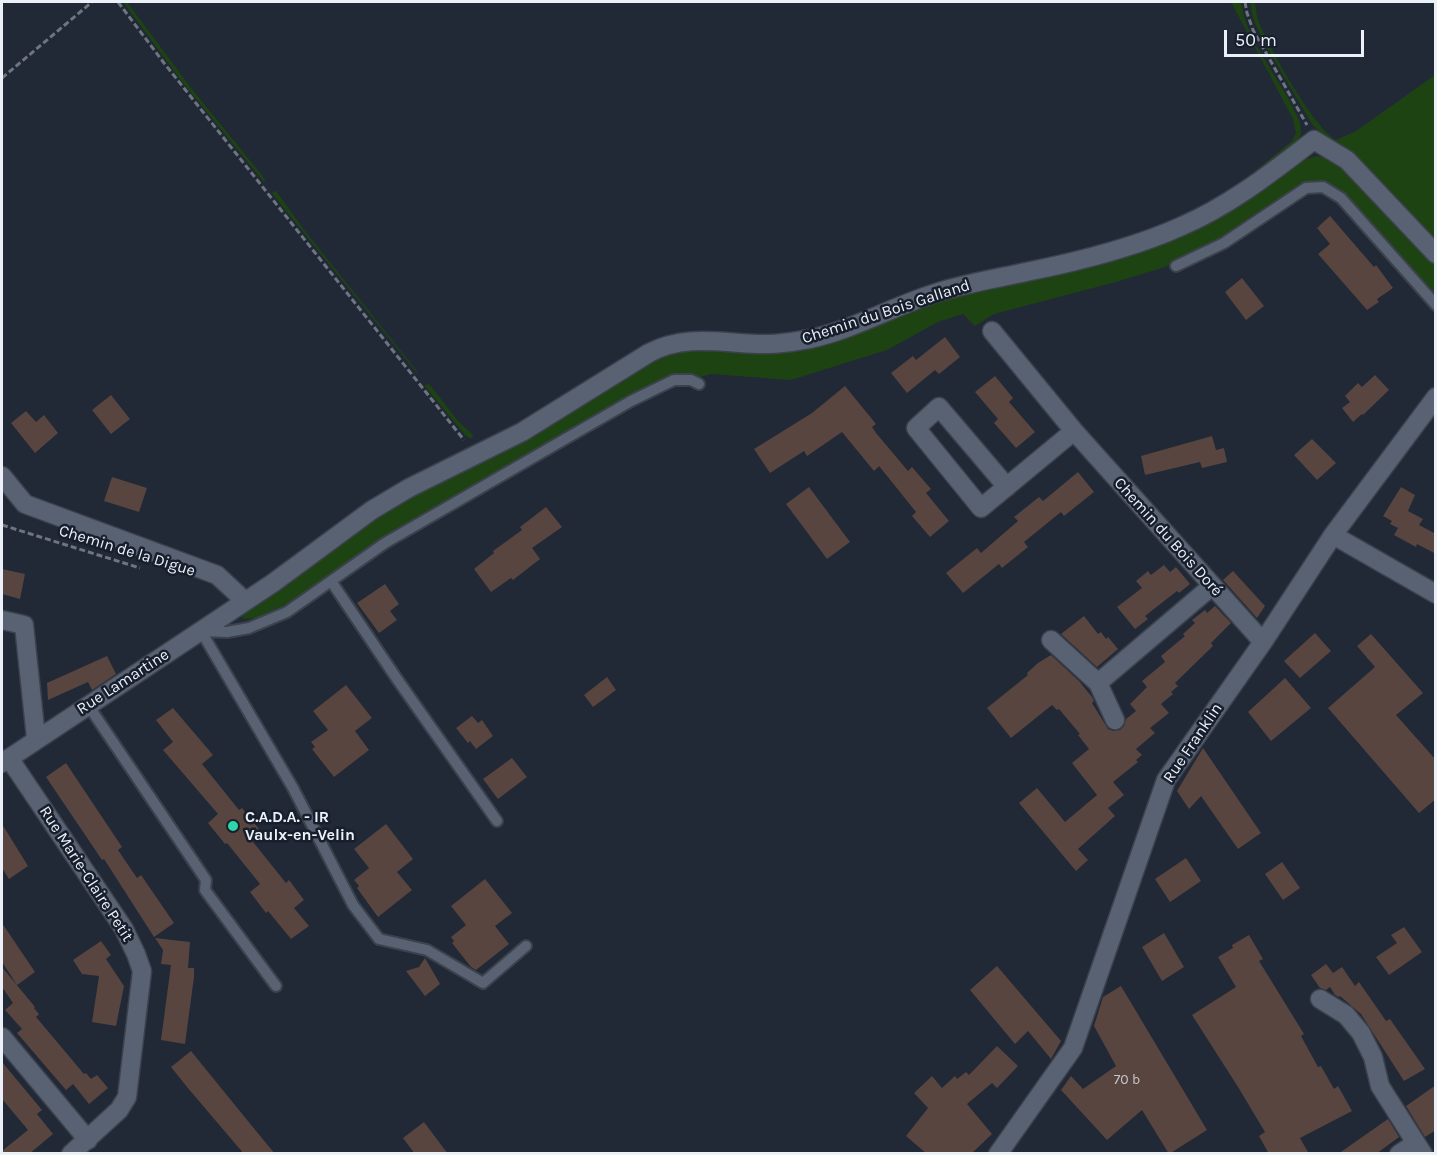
<!DOCTYPE html>
<meta charset="utf-8">
<style>
body{margin:0}
#map{position:relative;width:1437px;height:1155px;overflow:hidden;background:#212836;font-family:Karla,sans-serif}
canvas{display:block}
.frame{position:absolute;inset:0;border:3px solid #ebf0f9;pointer-events:none}
.scale{position:absolute;left:1224px;top:30px;width:140px;height:27px;box-sizing:border-box;border:3px solid #ebf0f9;border-top:0;padding-left:8px;font-size:18px;line-height:21px;white-space:nowrap;color:#ebf0f9;-webkit-text-stroke:4px #171f2c;paint-order:stroke}
</style>
<div id="map">
<canvas width="1437" height="1155"></canvas>
<div class="frame"></div>
<div class="scale">50 m</div>
</div>
<script>
const context = document.querySelector('canvas').getContext('2d');
context.lineJoin = 'round';
function fill(path, color) { context.fillStyle = color; context.fill(path, 'evenodd'); }
function strokePath(path, color, width, dash) { context.strokeStyle = color; context.lineWidth = width; context.lineCap = dash ? 'butt' : 'round'; context.setLineDash(dash || []); context.stroke(path); }
function drawText(font, color, halo, rows, align = 'center') {
  context.font = font + ' Karla,sans-serif'; context.lineWidth = 5; context.setLineDash([]); context.textBaseline = 'middle'; context.strokeStyle = halo; context.fillStyle = color; for (const [text, x, y, turn = 0] of rows) {
    context.save(); context.translate(x, y); context.rotate((+turn || 0) * Math.PI / 180); context.textAlign = isNaN(turn) ? turn : align; if (halo) context.strokeText(text, 0, 0); context.fillText(text, 0, 0); context.restore();
  }
}
const green = new Path2D(`
 M123,2H127L191,88L265,179L264,182L183,83Z
 M1231,2H1241L1245,20L1254,42L1288,98L1300,122L1301,134L1296,145L1250,178L1204,206L1249,176L1292,141L1296,133L1293,119Z
 M1250,2H1255C1256,8 1256,14 1258,20C1268,46 1313,127 1336,140L1356,131L1435,75V246L1312,124L1263,41L1253,18Z
 M1317,156L1330,159L1344,168L1414,245L1435,264V298L1390,248L1371,222L1338,190L1326,182L1316,181H1309L1302,185L1229,234L1165,267L1116,282L994,314L975,326L963,314L938,322L887,350L791,380L711,374L700,377L685,373L672,374L405,524L295,600L256,618L244,619L240,616V614L360,525L641,364L678,348L749,352L945,295L1154,244L1300,161Z
 M276,191L305,231L417,371V373L274,196L272,192Z
 M429,384L459,422L473,435L472,438H469L465,435L424,385Z`);
const building = new Path2D(`
 M1330,216L1374,267L1376,265L1393,288L1377,299L1379,302L1367,310L1318,254L1330,244L1317,228Z
 M1242,278L1264,306L1246,320L1225,292Z
 M945,337L960,357L939,374L935,370L907,393L891,373L913,356L916,360Z
 M1375,375L1389,390L1363,415L1362,414L1353,422L1342,408L1350,402L1345,396L1358,383L1362,387Z
 M995,376L1013,398L1009,402L1035,432L1016,448L994,423L998,419L975,392Z
 M845,386L876,424L872,427L876,433L908,471L912,467L931,489L926,493L949,521L930,537L912,516L916,512L879,466L874,471L842,432L807,456L804,451L770,473L754,449L812,413Z
 M111,395L130,419L111,434L92,410Z
 M26,411L36,422L44,415L58,433L35,453L11,423Z
 M1212,436L1216,450L1224,448L1227,462L1202,468L1200,462L1145,475L1141,456Z
 M1312,439L1336,463L1317,480L1294,455Z
 M1078,472L1094,492L1064,516L1061,512L1024,542L1028,547L1002,568L999,564L963,593L946,573L977,548L981,553L1018,521L1014,517L1039,497L1043,501Z
 M112,477L147,488L139,512L104,501Z
 M809,487L850,542L827,559L786,504Z
 M1401,487L1415,495L1408,511L1423,519L1419,525L1436,534V554L1417,544L1416,547L1394,535L1398,528L1390,524L1392,521L1383,516Z
 M546,507L562,527L532,548L540,559L513,580L511,578L491,592L474,569L494,553L493,551L522,530L520,527Z
 M1164,565L1170,572L1176,567L1190,584L1179,593L1177,591L1145,616L1148,619L1135,629L1117,607L1142,588L1136,581L1148,571L1151,575Z
 M2,569L25,574L20,599L2,594Z
 M1233,571L1265,606L1257,618L1223,580Z
 M385,584L399,604L390,611L397,620L379,633L357,603Z
 M1215,606L1231,623L1211,643L1213,646L1175,683L1178,686L1171,692L1173,694L1161,704L1169,713L1150,728L1155,733L1136,749L1142,755L1136,760L1138,762L1113,782L1124,795L1108,808L1115,816L1078,849L1088,860L1076,871L1019,803L1037,788L1065,822L1097,795L1072,763L1089,749L1078,735L1080,734L1059,709L1057,710L1052,705L1011,738L987,708L1028,675L1027,673L1038,663L1051,655L1079,681L1092,697L1094,701L1092,703L1108,729L1113,731L1120,730L1124,726L1126,719L1136,711L1130,704L1147,687L1142,681L1165,662L1161,656L1185,636L1183,634L1195,623L1192,620L1205,610L1207,613Z
 M1084,616L1098,634L1101,632L1106,639L1108,637L1118,649L1097,667L1061,634Z
 M1315,633L1331,651L1300,678L1284,661Z
 M1371,634L1423,693L1396,715L1436,760V799L1419,813L1328,708L1375,667L1357,646Z
 M107,656L116,674L92,690L88,682L48,700L47,683Z
 M607,677L616,690L593,707L584,695Z
 M1285,678L1311,708L1271,741L1248,712Z
 M346,685L372,718L355,731L369,750L334,777L312,749L315,747L311,742L328,730L313,711Z
 M173,708L213,755L202,764L239,810L242,808L259,829L249,837L286,883L289,880L304,900L294,908L309,926L291,939L268,911L266,913L250,892L260,884L227,843L225,844L208,823L218,814L163,750L173,742L156,720Z
 M472,716L478,723L482,720L493,736L476,749L470,741L468,743L456,728Z
 M1203,748L1261,833L1238,849L1201,796L1189,809L1177,791Z
 M512,758L527,777L498,799L483,779Z
 M66,763L122,847L118,850L137,878L141,875L174,923L154,937L104,859L102,860L46,777Z
 M2,824L28,866L9,879L2,868Z
 M386,824L413,859L397,872L412,890L378,917L357,888L359,886L354,880L369,868L354,849Z
 M1186,858L1201,881L1170,902L1155,879Z
 M1282,862L1300,888L1283,900L1265,874Z
 M485,879L512,913L495,926L509,944L476,970L471,967L452,943L454,941L451,937L466,925L451,906Z
 M2,923L35,972L17,985L2,962Z
 M1404,927L1422,952L1389,975L1376,957L1397,943L1391,935Z
 M1164,933L1184,967L1162,981L1142,947Z
 M1249,935L1263,959L1259,961L1304,1034L1301,1036L1318,1067L1321,1066L1334,1089L1338,1086L1352,1111L1300,1138L1309,1154H1269L1259,1136L1265,1132L1238,1087L1192,1015L1236,987L1218,957L1233,948L1232,945Z
 M155,938L190,942L188,968H194V977L185,1044L161,1040L171,965L161,964L163,950Z
 M101,941L111,955L106,959L124,986L116,1026L92,1022L99,976L82,974L73,960Z
 M425,958L440,984L425,996L406,971L419,967Z
 M1326,964L1333,973L1342,967L1355,986L1359,982L1386,1021L1390,1019L1425,1069L1404,1081L1361,1014L1340,996L1339,997L1335,995L1330,987L1326,990L1320,988L1311,975Z
 M997,966L1061,1041L1051,1059L1028,1031L1015,1044L970,990Z
 M2,967L35,1007L34,1008L39,1014L36,1017L84,1074L86,1073L91,1079L97,1075L108,1088L89,1104L73,1084L66,1090L17,1033L22,1029L5,1010L13,1003L2,987Z
 M1121,986L1207,1130L1169,1154L1142,1110L1107,1140L1061,1090L1071,1076L1083,1089L1116,1066L1094,1026L1103,997Z
 M997,1046L1018,1066L997,1088L992,1083L967,1104L992,1134L971,1154H927L906,1136L928,1108L914,1093L932,1076L942,1088L955,1076L957,1079L966,1072L969,1075Z
 M191,1051L243,1115L275,1154H244L187,1087L171,1067Z
 M2,1062L42,1110L37,1114L53,1134L29,1154H2V1151L28,1130L2,1099Z
 M1436,1085V1130L1425,1137L1406,1106Z
 M1388,1119L1399,1137L1376,1154H1338Z
 M424,1122L448,1154H415L403,1138Z`);
const path = new Path2D(`
 M118,2L164,63L464,440
 M1245,2L1247,13L1253,30L1307,125
 M2,78L92,2
 M2,525L140,568`);
const lane = new Path2D(`
 M1176,266L1224,243L1306,188L1323,187L1341,198L1436,305
 M331,581L397,679L497,821
 M201,631L227,632L249,628L287,612L385,543L631,401L674,380H691L699,384
 M201,631L293,788L353,905L379,939L427,950L483,983L526,946
 M88,705L206,880L205,890L276,986`);
const street = new Path2D(`
 M992,331L1074,431L1263,642
 M2,476L25,504L217,575L245,601
 M1007,487L939,407L916,428L981,508L1074,431
 M1333,535L1436,594
 M2,620L24,625L36,738
 M1051,640L1098,683L1115,720
 M1098,683L1212,586
 M9,758L124,929L136,954L142,971L127,1097L119,1110L71,1154
 M2,763L273,583L372,510L409,488L522,432L649,353C688,332 728,345 769,344C783,344 797,341 810,339C856,329 897,304 942,291C969,283 998,278 1026,272C1076,262 1136,247 1182,226C1231,205 1272,172 1314,140L1347,160L1436,254
 M1320,999L1346,1015L1361,1033L1373,1057L1380,1086L1423,1154
 M2,1037L88,1140
 M998,1154L1073,1048L1166,780L1263,642L1333,535L1436,397
 M1399,1154L1416,1143`);
const markers = [
 [233,826,6,"#2ed4aa"]
];
const numberNames = [
 ["70 b",1127,1080]
];
const streetNames = [
 ["Chemin du Bois Galland",886,312,-18],
 ["Chemin du Bois Doré",1168,537,48],
 ["Chemin de la Digue",127,551,17],
 ["Rue Lamartine",123,682,-33],
 ["Rue Franklin",1193,743,-56],
 ["Rue Marie-Claire Petit",86,874,57]
];
const poiNames = [
 ["C.A.D.A. - IR",245,817],
 ["Vaulx-en-Velin",245,835]
];
fill(green, '#1e4312');
fill(building, '#58453f');
strokePath(lane, '#3c424d', 14);
strokePath(street, '#3c424d', 21);
strokePath(path, '#6e7480', 3, [6, 3]);
strokePath(lane, '#596272', 10);
strokePath(street, '#596272', 18);
for (const [x, y, r, color] of markers) { const dot = new Path2D(); dot.arc(x, y, r, 0, 2 * Math.PI); context.fillStyle = color; context.fill(dot); strokePath(dot, '#171f2c', 2); }
drawText('14px', '#c6c5ca', null, numberNames);
drawText('16px', '#ebf0f9', '#171f2c', streetNames);
drawText('bold 16px', '#ebf0f9', '#171f2c', poiNames, 'left');
</script>
